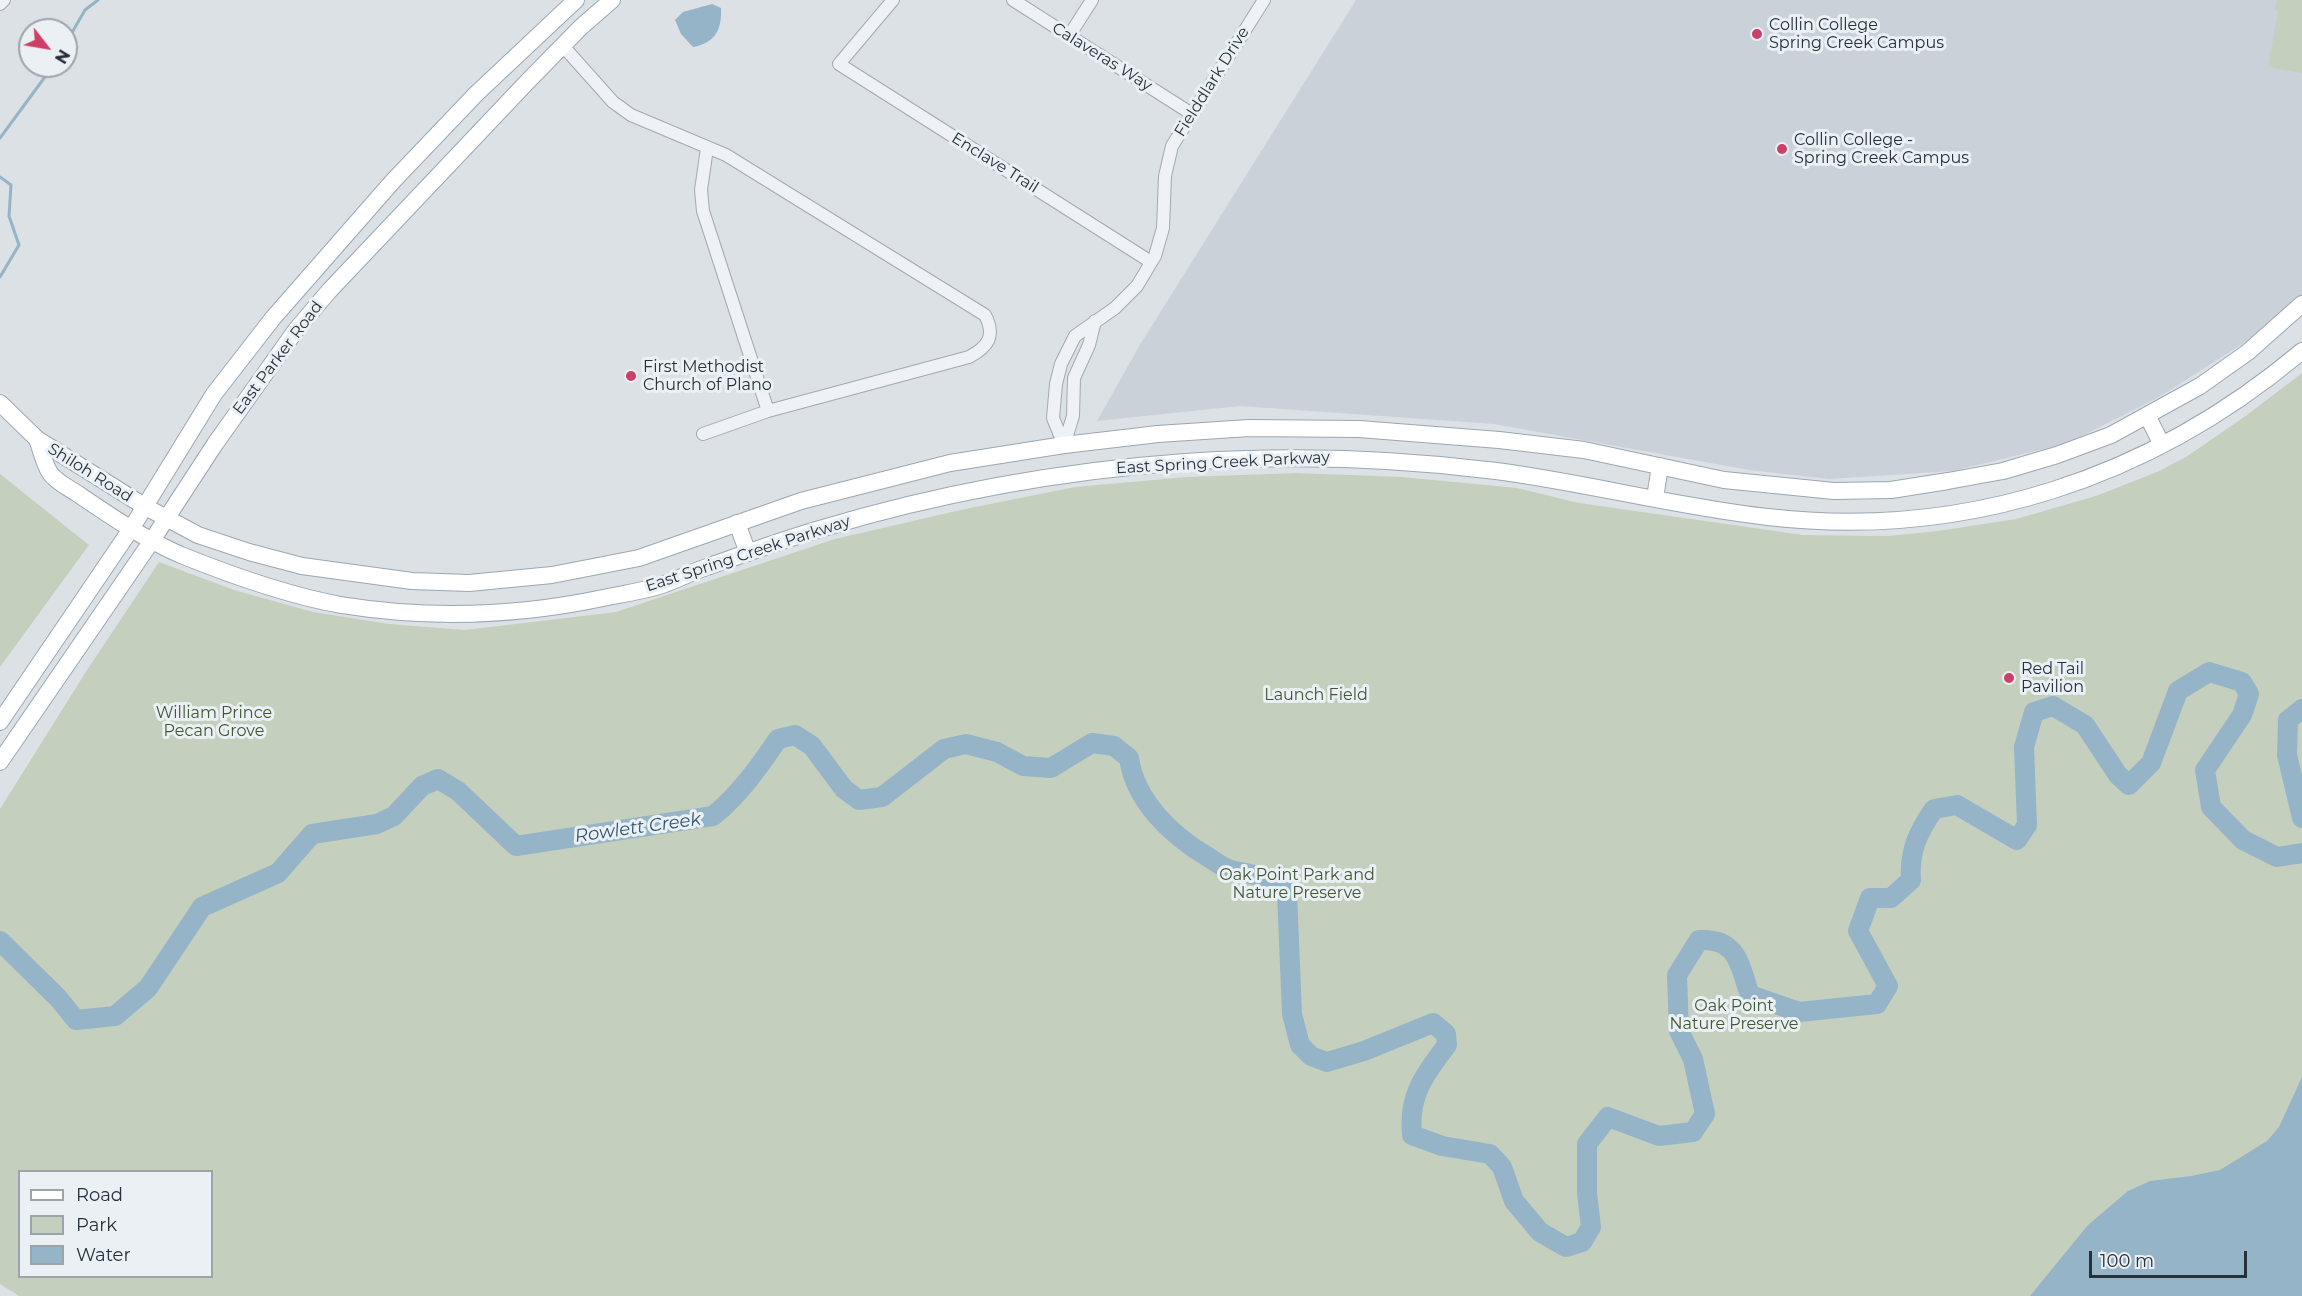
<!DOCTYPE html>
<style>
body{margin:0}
#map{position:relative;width:2302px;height:1296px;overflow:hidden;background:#dce1e6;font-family:Montserrat,sans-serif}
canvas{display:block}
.legend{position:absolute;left:18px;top:1170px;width:195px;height:108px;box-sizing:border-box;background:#ebf0f4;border:2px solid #9ca4aa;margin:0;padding:8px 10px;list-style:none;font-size:18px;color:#26313c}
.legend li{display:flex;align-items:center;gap:12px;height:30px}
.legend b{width:30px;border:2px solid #9ca4aa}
.north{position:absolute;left:18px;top:18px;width:60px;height:60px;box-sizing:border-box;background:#ebf0f4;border:2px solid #9ca4aa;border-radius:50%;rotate:121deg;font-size:16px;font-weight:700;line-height:24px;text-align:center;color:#26313c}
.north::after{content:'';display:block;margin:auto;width:21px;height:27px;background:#cd3f67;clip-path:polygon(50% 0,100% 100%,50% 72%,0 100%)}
.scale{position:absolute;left:2089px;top:1251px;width:158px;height:27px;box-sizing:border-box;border:3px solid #26313c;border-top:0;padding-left:8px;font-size:18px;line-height:21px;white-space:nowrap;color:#26313c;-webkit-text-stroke:4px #ebf0f4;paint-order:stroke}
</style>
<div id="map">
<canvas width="2302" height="1296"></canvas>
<ul class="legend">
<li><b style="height:8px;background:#fff"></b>Road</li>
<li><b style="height:16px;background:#c4d0bd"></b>Park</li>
<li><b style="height:16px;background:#96b4c7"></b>Water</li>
</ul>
<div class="north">N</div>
<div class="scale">100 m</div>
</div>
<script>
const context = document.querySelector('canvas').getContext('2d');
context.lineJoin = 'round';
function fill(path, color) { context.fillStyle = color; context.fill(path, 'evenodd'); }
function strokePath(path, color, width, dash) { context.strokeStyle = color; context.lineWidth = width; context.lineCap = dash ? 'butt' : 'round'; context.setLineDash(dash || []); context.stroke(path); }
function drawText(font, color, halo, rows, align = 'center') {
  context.font = font + ' Montserrat,sans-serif'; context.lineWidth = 6; context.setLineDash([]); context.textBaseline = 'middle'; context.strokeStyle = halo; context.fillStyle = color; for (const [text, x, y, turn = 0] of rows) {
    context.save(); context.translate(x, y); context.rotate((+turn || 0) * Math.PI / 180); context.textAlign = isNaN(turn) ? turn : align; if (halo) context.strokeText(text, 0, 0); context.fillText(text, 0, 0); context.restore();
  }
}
const built = new Path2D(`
 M1356,0H2302V297L2250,339L2159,397L2068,443L1953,471L1829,479L1749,470L1494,424L1240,406L1097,421L1141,343Z`);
const green = new Path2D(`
 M2277,0H2302V73L2268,67L2278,11L2275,10Z
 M2302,373V1296H19L0,1284V809L87,670L159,562L234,590L313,612L389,624L465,630L616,612L835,539L965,509L1075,487L1187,477L1296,473L1402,477L1517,488L1579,503L1803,535L1888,536L1938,531L2016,519L2096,496L2157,472L2186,457L2247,415ZM20,1172H212V1276H20Z
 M0,474L89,545L0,667Z`);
const water = new Path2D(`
 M712,4L721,8C722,30 715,43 693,47L681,34L675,20L683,12Z
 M2302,1077V1296H2030L2088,1225L2128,1191L2150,1181L2191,1176L2220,1170L2267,1141L2279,1127Z`);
const stream = new Path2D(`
 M66,43L85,10L98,0
 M0,138L53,66
 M0,177L11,185L9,216L19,245L0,277`);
const river = new Path2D(`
 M2302,709L2288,720L2287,755L2302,818
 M0,941L58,998L76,1020L115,1016L148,988L202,907L278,873L312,834L377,824L394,816L422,786L438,779L458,791L516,846L713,816C739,795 759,767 778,739L795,735L812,746L844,789L859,800L882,797L944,749L966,744L997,752L1023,766L1051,768L1092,743L1114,746L1129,758C1135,801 1172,836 1208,857C1214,861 1221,866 1228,869C1252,877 1268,871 1287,892L1292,1014L1300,1045L1311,1056L1327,1062L1364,1051L1433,1023L1446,1034L1447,1045C1424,1075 1408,1096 1412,1135L1442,1146L1490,1154L1502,1167L1514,1201L1540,1232L1566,1247L1582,1242L1591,1227L1587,1193V1144L1608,1117L1659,1136L1693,1132L1705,1114L1693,1059L1679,1031L1677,975L1699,940C1738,938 1739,964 1750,995L1799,1012L1877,1004L1888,986L1858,931L1870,898H1891L1911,880C1909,851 1918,832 1934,809L1957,805L2017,840L2027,825L2024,747L2034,712L2053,706L2085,725L2118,775L2129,785L2151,763L2178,691L2209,672L2242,682L2249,694L2242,715L2205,770L2211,807L2243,840L2277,857L2302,853`);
const minor = new Path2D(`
 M893,0L839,64L1151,262
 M1013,0L1192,114
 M0,4L4,0
 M1069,36L1092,0
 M563,46L613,102L631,115L726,155L985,315C996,336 988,347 969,357L768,411L703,434
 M707,148L701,190L703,211L768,411
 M1064,445L1053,418L1056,384L1061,364L1075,336L1115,308L1137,286L1155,256L1163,228L1165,176L1172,146L1264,0
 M1064,445L1073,416L1074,378L1089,345L1095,321`);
const major = new Path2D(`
 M0,403L37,439L144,506L198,535L249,552L302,566L412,581L469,583L552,575L639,558L801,501L950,463L1064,445L1158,434L1249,428L1359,429L1499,440L1584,450L1724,480L1834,491L1891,490L1948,481L2003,471L2057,455L2111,435L2200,386L2248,352L2302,304
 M2147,415L2162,445
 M37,439C41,450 44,464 50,473C56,482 69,488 78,494C112,517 144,539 181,555C233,576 286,595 341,605C428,619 518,616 603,598C623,594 643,591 662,585C677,580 691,572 707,567C744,554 782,540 820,529C939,493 1061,471 1185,462C1289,455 1393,458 1496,471C1588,483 1677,507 1768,517C1966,540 2151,478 2302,351
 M1655,498L1660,466
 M737,523L748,553
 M0,722L131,529L214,394L273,318L393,181L476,94L576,0
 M0,762L151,542L215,444L296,330L329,291L529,80L581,27L612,0`);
const markers = [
 [1757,34,6,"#cd3f67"],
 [1782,149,6,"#cd3f67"],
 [631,376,6,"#cd3f67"],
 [2009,678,6,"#cd3f67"]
];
const poiNames = [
 ["Collin College",1769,25],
 ["Spring Creek Campus",1769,43],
 ["Collin College -",1794,140],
 ["Spring Creek Campus",1794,158],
 ["First Methodist",643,367],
 ["Church of Plano",643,385],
 ["Red Tail",2021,669],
 ["Pavilion",2021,687]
];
const streetNames = [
 ["Calaveras Way",1102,57,32],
 ["Fielddlark Drive",1212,82,-58],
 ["Enclave Trail",995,163,32],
 ["East Parker Road",278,358,-53],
 ["East Spring Creek Parkway",1223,463,-3],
 ["Shiloh Road",90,473,32],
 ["East Spring Creek Parkway",748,554,-18]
];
const parkNames = [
 ["Launch Field",1316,695],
 ["William Prince",214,713],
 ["Pecan Grove",214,731],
 ["Oak Point Park and",1297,875],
 ["Nature Preserve",1297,893],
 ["Oak Point",1734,1006],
 ["Nature Preserve",1734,1024]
];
const waterNames = [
 ["Rowlett Creek",638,828,-8]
];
fill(built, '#cad1d8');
fill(green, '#c4d0bd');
fill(water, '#96b4c7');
strokePath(stream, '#96b4c7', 3);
strokePath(river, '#96b4c7', 20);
strokePath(minor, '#a2a9b0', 14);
strokePath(major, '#9ba7b2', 18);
strokePath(minor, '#eef1f5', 12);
strokePath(major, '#fff', 16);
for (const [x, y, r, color] of markers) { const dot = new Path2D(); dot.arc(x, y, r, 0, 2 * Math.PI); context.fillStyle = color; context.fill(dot); strokePath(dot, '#ebf0f4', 2); }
drawText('16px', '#26313c', '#ebf0f4', poiNames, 'left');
drawText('16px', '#26313c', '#ebf0f4', streetNames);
drawText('16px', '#3f5833', '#ebf0f4', parkNames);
drawText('italic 18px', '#305570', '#ebf0f4', waterNames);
</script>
